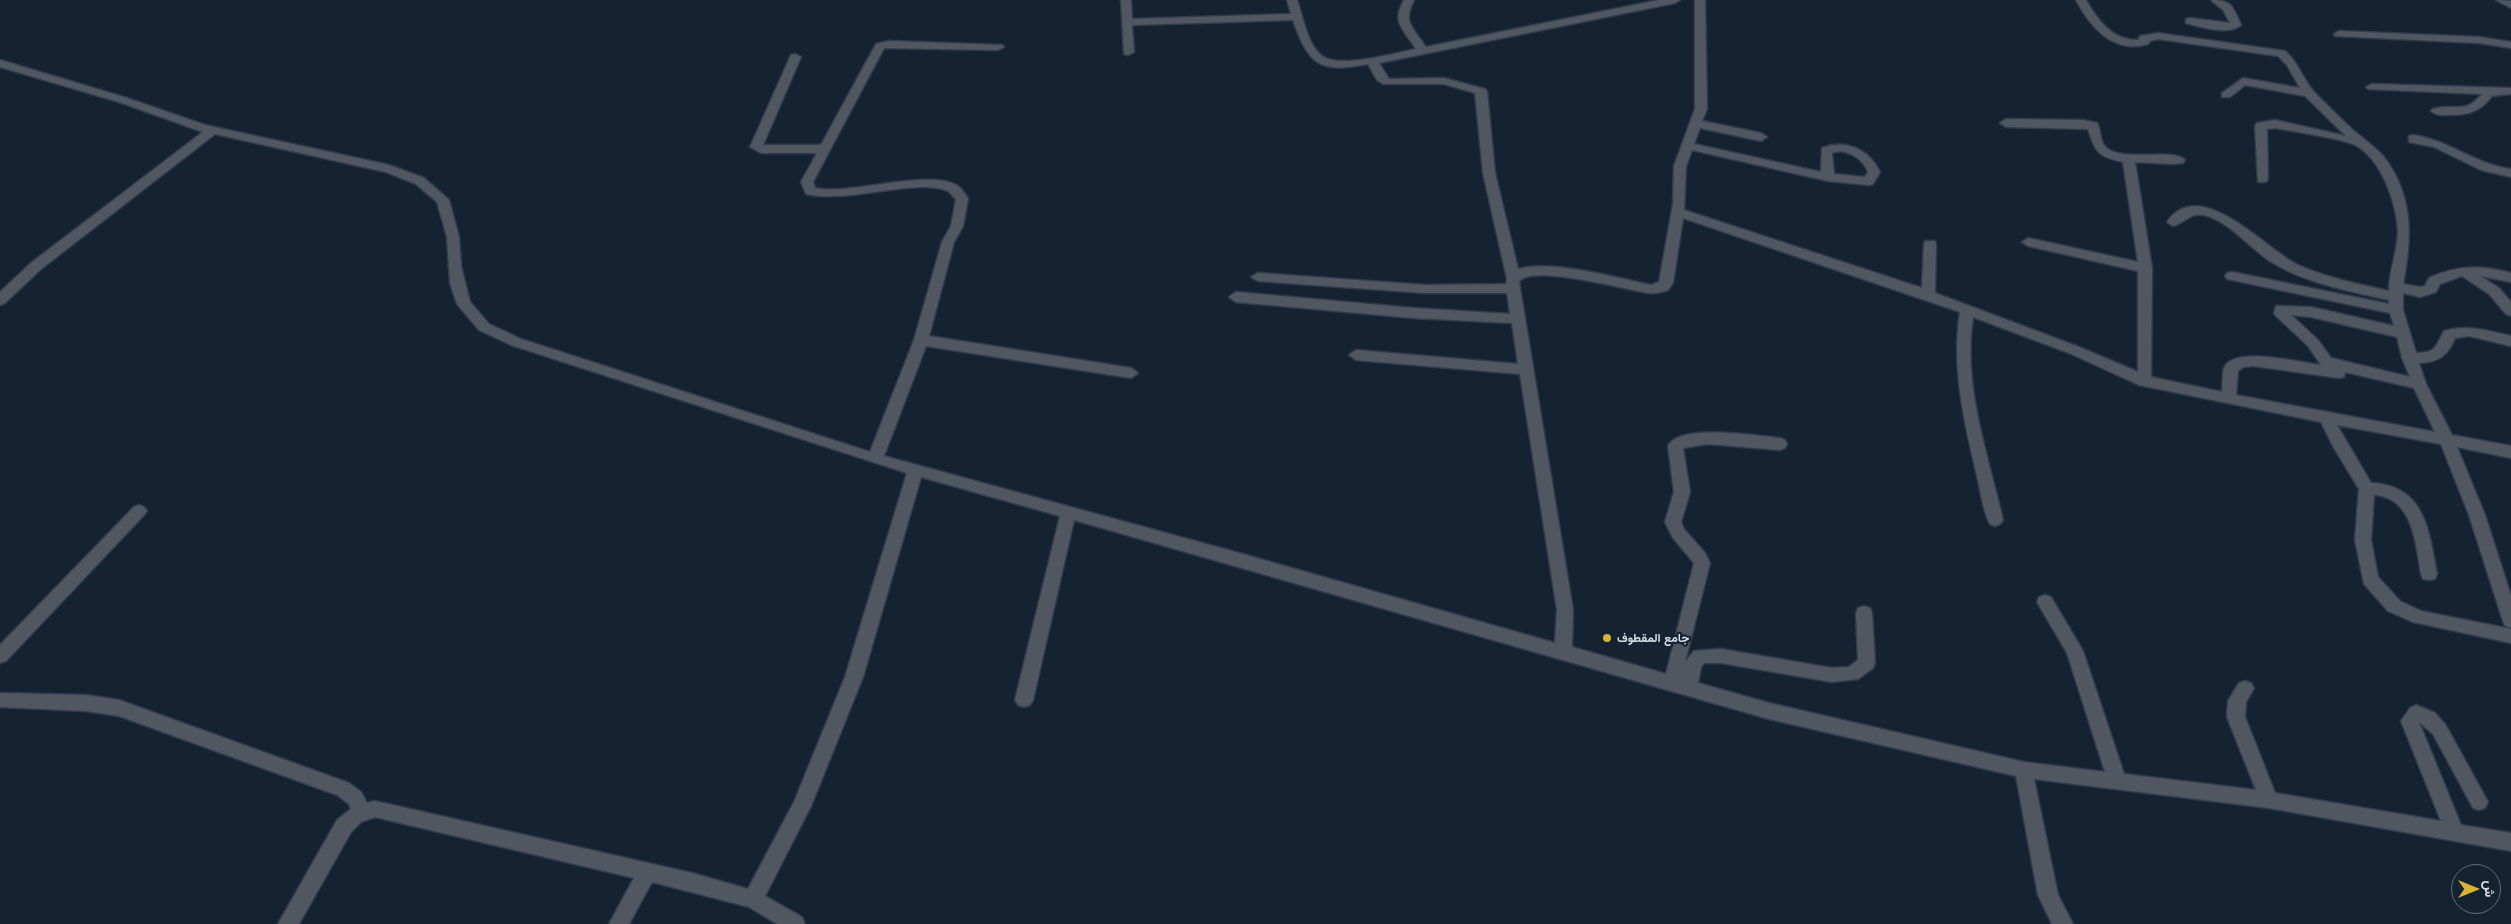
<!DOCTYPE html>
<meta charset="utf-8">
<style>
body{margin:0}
#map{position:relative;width:2511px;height:924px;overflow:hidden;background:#152232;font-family:Mulish,Vazirmatn,sans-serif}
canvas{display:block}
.north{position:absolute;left:2451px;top:864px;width:50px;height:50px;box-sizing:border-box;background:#152232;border:1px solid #636e7c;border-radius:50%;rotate:90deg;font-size:14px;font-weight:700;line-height:20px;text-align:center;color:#d7dfea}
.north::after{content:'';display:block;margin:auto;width:18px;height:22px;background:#dcb233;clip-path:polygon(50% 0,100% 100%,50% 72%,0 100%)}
</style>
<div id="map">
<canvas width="2511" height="924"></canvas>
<div class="north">ش</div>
</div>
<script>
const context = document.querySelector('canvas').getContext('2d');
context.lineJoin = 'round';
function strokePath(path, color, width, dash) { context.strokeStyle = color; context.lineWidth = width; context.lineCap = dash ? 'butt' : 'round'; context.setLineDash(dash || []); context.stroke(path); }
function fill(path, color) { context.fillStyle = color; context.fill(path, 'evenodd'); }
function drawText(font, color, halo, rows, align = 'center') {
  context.font = font + ' Mulish,Vazirmatn,sans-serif'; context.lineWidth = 4.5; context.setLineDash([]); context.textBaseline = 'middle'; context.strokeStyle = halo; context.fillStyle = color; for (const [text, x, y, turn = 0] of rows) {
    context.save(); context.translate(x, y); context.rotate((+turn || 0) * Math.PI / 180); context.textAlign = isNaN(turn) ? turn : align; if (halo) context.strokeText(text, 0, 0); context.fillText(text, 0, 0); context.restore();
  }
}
const minor = new Path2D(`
 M1121,0H1131L1132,19L1291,14L1287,0H1297C1303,17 1307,44 1322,56C1339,69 1395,53 1416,49C1403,28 1391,23 1404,0H1414C1402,23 1413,27 1426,47L1659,0H1680L1675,3L1379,63L1389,79L1444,78L1485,89L1487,91L1495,173L1518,269C1549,259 1617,278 1651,285L1659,282L1673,204L1674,166L1695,109V0H1705L1707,109L1702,121L1761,133L1767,137L1761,141L1700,128L1694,144L1821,172L1822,148C1845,139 1869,149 1880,172L1873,184L1869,185L1828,181L1692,150L1686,166L1684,210L1922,288L1924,244L1925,241H1935L1936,244L1935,293L2079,347L2138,372V271L2028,246L2022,242L2028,238L2138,262L2123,162C2097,156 2096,153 2088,129L2006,127L2000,123L2006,119L2083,120L2097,123C2101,130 2100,139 2104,145C2116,164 2174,147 2185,160L2183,163L2173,164L2135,162L2152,268L2151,377L2222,392C2223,385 2222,375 2224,368C2233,345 2302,363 2321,365L2308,346L2276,316L2274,313L2276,306L2311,307L2394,326L2390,313L2232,280L2227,279L2225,276L2227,273L2232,272L2389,304V300C2350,291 2308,284 2273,263C2250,249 2231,222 2204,215C2191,212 2184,223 2173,226L2167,222C2200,174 2266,250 2298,265C2327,278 2358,284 2389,291C2389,270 2398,251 2398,230C2396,202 2382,161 2357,146C2346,139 2291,131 2275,128L2267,129L2268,179L2266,182H2258L2255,126L2257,123L2275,120L2346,136L2305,96L2245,85L2230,97H2222V93L2243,78L2300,88L2287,65L2278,56L2158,39L2150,41L2148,44C2113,54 2091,28 2076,0H2086C2098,21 2112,40 2138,40L2140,36L2158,33L2285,51C2300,64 2303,81 2316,94C2328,106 2341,119 2354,131C2364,139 2375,147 2383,156C2414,195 2412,239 2403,284L2420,287L2425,286L2429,278C2457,265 2482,265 2511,273V282L2480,276L2499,288L2511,302V316L2506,314L2489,294L2462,276L2440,284L2436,292L2420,297L2403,293V310L2416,353C2438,352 2435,347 2444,331C2468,324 2488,331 2511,336V346L2469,336L2455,338C2448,356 2438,362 2419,363L2426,384L2452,435L2511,446V458L2457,447L2485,515L2511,596V628L2505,626L2503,621L2469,515L2441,444L2337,425L2371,483C2425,485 2429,531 2437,574L2435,579L2429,580L2423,579L2421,574C2416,544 2413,497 2374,495L2371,540L2378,577L2400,601L2421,611L2511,629V643L2413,622L2388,611L2364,584L2355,540L2359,489L2334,448L2321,422L2139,385L2069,353L1973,317C1962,384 1988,455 2003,520L2000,524L1995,526L1990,524C1983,511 1981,494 1978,480C1965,425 1951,369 1960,312L1683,218L1673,283L1668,290C1662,292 1655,294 1649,293C1626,290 1531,263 1519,282L1573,610L1572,647L1666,674L1694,563L1673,538L1665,522L1674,492L1668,446C1680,423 1757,436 1780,438L1785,440L1787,444L1785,448L1780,450L1708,444L1683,448L1690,492L1681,522L1684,529L1705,553L1710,563L1685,662L1694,651L1721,649L1832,668L1849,667L1858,660L1856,613L1858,608L1864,606L1870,608L1872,613L1875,663L1873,668L1858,679L1832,682L1721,663H1704L1701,667L1698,683L1769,703L2024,762L2105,772L2067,653L2037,602L2039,597L2045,595L2051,597L2083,651L2124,774L2256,790L2227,717L2228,701L2239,683L2245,681L2251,683L2254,688L2246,702L2245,717L2275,793L2441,821L2401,721L2410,708L2416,705L2435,713L2445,724L2488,802L2485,808L2479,810L2473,808L2433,734L2419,722L2461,825L2511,833V851L2269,808L2034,779L2058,895L2073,924H2052L2038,895L2016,776L1769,719L1074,520L1033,700L1030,705L1024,707L1018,705L1015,700L1060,516L921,477L863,677L811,806L765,896L802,917L805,924H777L749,907L652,882L629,924H609L634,878L375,817L361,822L351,832L299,924H278L337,820L351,809L349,804L337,795L119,716L86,711L0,707V693L86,695L119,700L349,783L361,792L367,803L375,801L692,873L748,889L794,802L845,677L907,473L511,345L479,330L457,304L450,283L447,237L437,202L416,184L386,172L215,134L41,269L5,303L0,305V292L31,263L203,132L119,102L0,67V60L127,98L205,125L389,165L424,178L449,200L459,237L461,266L470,302L489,324L521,339L870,452L914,340L942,242L951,226L956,199C953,197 951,193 948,191C918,177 847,204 806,194L801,182L817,153H761L750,147L791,55L795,54L801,57L763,145H821L876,44L889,41L1002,45L1004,47L998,50L884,48L813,182L815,188C850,196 932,167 959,187C962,189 966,195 968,199L963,226L954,242L929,336L1131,368L1138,373L1131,378L926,346L884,456L1239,553L1555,643L1557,610L1520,374L1356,360L1349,355L1356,350L1518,364L1512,323L1413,318L1236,302L1229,297L1236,292L1413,308L1510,314L1507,293H1425L1258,281L1251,277L1258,273L1425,285L1506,284L1507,279L1483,173L1475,93L1444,84H1383L1377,80L1368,64C1320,73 1309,66 1293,20L1132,25L1134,52L1128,55L1124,54ZM1840,151C1853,153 1863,160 1868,172L1865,177L1834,174L1832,153ZM2291,315L2311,317L2397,337L2402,358L2410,377L2331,358L2318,340ZM2254,366L2339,378L2344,377L2345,372L2414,388L2435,432L2236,395L2238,371L2243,367Z
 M2211,0C2232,0 2233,7 2241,25C2230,36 2200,27 2186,23V19L2190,18L2230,23L2223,10Z
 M2496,0L2511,1V8Z
 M2339,31L2479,37L2511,42V48L2479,43L2335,36L2334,34Z
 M2372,84L2511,88V94L2492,96C2479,113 2467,115 2446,115C2440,115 2435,115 2431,111L2433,109C2455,103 2465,115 2482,94L2368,89L2366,87Z
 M2413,135C2449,140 2476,165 2511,169V177L2481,170L2434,147L2409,142V136Z
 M139,505L144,507L147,511L144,515L6,661L0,663V645L134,507Z`);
const markers = [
 [1607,638,5,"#dcb233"]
];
const poiNames = [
 ["جامع المقطوف",1617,638]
];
strokePath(minor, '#303c4c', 3);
fill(minor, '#515760');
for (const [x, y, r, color] of markers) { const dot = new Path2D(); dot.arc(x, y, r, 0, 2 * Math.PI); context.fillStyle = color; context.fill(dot); strokePath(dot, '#152232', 2); }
drawText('bold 12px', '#d7dfea', '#152232', poiNames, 'left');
</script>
